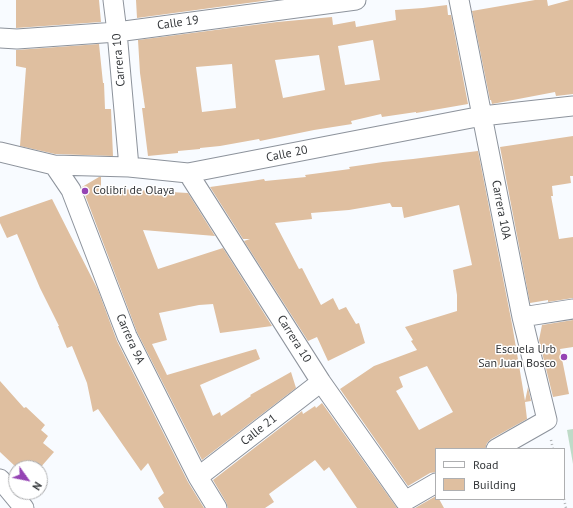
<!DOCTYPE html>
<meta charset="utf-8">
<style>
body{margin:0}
#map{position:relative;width:573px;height:508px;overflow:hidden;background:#f8fbff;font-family:"PT Sans",sans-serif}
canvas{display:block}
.legend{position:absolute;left:435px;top:448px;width:130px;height:52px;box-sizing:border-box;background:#fff;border:1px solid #aeafb1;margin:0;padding:5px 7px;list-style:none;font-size:12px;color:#35383b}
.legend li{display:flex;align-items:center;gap:8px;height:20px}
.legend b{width:20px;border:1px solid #aeafb1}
.north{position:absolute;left:8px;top:460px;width:40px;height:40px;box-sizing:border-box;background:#fff;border:1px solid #aeafb1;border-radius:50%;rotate:123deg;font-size:11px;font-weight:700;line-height:16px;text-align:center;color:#35383b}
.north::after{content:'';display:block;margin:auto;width:14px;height:18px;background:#9544b4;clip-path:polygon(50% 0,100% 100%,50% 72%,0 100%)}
</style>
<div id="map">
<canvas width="573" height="508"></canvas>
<ul class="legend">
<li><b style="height:5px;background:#fff"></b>Road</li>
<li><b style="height:11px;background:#dfbfa0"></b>Building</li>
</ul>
<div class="north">N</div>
</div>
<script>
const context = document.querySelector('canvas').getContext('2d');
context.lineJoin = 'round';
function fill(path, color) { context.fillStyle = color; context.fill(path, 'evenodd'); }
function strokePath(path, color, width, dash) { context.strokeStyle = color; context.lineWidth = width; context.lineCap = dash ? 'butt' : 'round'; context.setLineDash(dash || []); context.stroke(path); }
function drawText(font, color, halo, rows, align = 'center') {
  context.font = font + ' "PT Sans",sans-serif'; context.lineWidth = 3; context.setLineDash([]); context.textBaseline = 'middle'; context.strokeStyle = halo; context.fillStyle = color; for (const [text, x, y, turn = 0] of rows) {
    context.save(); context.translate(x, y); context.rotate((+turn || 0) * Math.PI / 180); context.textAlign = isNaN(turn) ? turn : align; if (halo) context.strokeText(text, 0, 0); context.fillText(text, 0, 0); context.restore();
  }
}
const green = new Path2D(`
 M573,429V464L567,430Z`);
const building = new Path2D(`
 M16,0H99L101,22L16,28Z
 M136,0H270L137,18Z
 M535,0H547L548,6L570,0H573V94L556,96L555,92L492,104L491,100H490L472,11Z
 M447,5L448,15H451L468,104L416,113V112L382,117L381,114L351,121L352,124L314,130L260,141L259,139L220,146L200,148V149L178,151V153L148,156L142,108H145L140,73L138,40L277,22L332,17L333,25L355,21L356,27L396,20L395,10L423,8ZM373,40L380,80L345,85L338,46ZM319,55L325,90L283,98L275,60ZM232,64L236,108L202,112L196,67Z
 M99,44L103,83H104L105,109H111L113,156L55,154L20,146L26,68L16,66V50Z
 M573,136V176H570L571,183L552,186L553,196H551L559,239L573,237V298L548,302V300L530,303L500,147Z
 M478,151L512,324L525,401L528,387L531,401L525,402L527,419L491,439L487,443L485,449H436V472L430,473L408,486L340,389L374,366L417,350L411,341L413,340L405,327L457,311V295L453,270L472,265L459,205L404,218L402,207H392L390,203L349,210L311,213L312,219L275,223L299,269L302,268L321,305L333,298L339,310L346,307L356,324L359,323L365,343L328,361L317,337L308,341L244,241L250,239H243L210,187L252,181L264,179L265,181L306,177L305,175L350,169L349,167L383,162L413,159ZM427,366L453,412L419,430L396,391L403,387L399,377Z
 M99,177H101V188L188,193L215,236L143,230L158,269L223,248L272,326L220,333L213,304L199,305L159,313L167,340L152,344L167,375L256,349L260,359L200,385L213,416L220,412L221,416L251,396L250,395L291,372L296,388L202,460L137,332L82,187Z
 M52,199L98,290L117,341L188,482L204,508H164L158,498L164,493L148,463L141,471L107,422L98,409L93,412L87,383L72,346L67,348L58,326H59L40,288L17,234L7,238L0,223V217Z
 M573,320V347L560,349L569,394L553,397L539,340L542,325Z
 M0,381L24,408L26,407L45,425L41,430L48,436L43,443L54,452L40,468H17L0,452Z
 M322,403L397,508H357L329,467L324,471L315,460L269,494L274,502L265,508H228L226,502L213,480L302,411L303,414L315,406L316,408Z
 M436,496V499H439L444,508H415Z`);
const path = new Path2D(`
 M551,440L553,449
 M564,499L566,508`);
const minor = new Path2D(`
 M113,0L117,32L129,167
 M459,0L522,317L547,420L496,449
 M0,38L17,39L117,32L356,0
 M0,152L54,165L129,167L188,173L482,116L573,106
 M54,165L71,190L127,336L198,477L217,508
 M188,173L321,382L405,501L436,483
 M522,317L573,309
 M198,477L321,382
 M0,479L24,508`);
const markers = [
 [85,191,4,"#9544b4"],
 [564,357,4,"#9544b4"]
];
const streetNames = [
 ["Calle 19",178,23,-8],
 ["Carrera 10",119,60,-95],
 ["Calle 20",287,154,-11],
 ["Carrera 10A",501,210,79],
 ["Carrera 9A",130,339,66],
 ["Carrera 10",294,339,58],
 ["Calle 21",259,430,-38]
];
const poiNames = [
 ["Colibrí de Olaya",93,191],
 ["Escuela Urb",556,350,"right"],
 ["San Juan Bosco",556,364,"right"]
];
fill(green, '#bfdbc8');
fill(building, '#dfbfa0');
strokePath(minor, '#8d939c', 21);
strokePath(path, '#acafb2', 2.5, [1, 3]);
strokePath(minor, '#fff', 19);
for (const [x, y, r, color] of markers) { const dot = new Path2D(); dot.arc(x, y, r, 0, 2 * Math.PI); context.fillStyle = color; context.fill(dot); strokePath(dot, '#fff', 1.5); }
drawText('12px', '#35383b', '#fff', streetNames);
drawText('12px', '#35383b', '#fff', poiNames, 'left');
</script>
